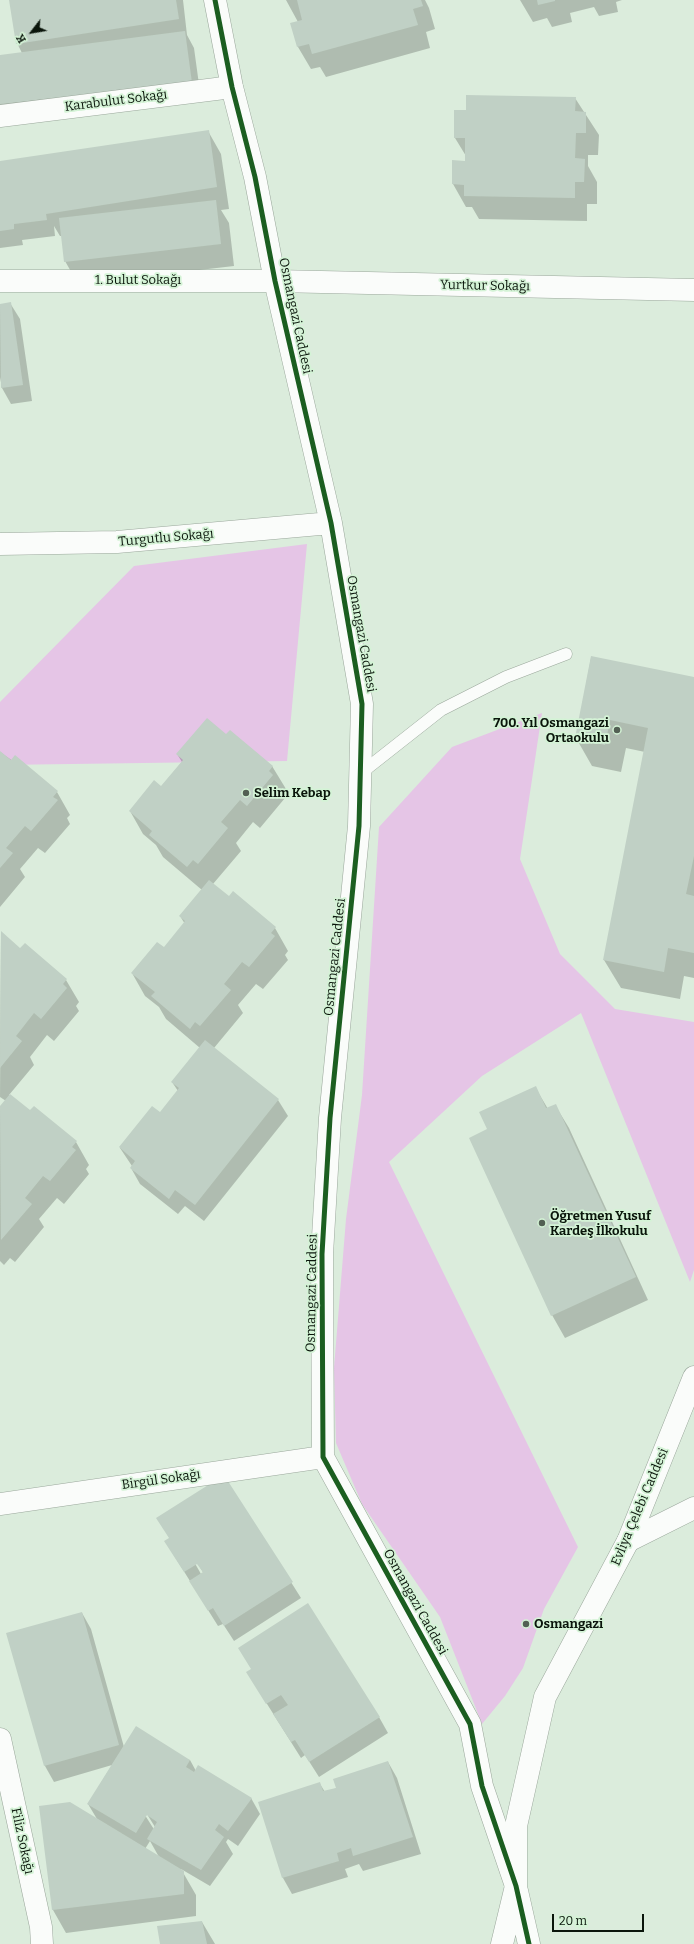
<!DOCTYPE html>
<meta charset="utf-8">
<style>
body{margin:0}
#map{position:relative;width:694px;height:1944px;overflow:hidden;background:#dbecdc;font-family:Bitter,serif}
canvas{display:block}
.north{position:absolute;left:12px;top:12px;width:40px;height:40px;-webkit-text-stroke:3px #d4f3d6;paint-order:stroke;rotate:239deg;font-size:11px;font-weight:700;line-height:16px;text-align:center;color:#0a150b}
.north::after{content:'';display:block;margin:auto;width:14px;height:18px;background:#0a150b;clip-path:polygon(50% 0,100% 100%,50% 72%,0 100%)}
.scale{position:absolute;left:552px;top:1914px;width:92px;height:18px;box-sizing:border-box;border:2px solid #0a150b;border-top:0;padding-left:5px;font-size:12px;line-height:14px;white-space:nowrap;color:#0a150b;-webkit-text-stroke:3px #d4f3d6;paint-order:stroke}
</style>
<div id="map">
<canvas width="694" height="1944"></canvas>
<div class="north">K</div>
<div class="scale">20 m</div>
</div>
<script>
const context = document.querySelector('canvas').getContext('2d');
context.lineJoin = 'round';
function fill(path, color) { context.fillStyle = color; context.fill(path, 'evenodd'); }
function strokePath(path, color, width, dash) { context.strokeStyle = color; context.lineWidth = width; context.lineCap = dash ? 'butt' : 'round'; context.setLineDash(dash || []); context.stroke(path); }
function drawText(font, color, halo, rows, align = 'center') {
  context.font = font + ' Bitter,serif'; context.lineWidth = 3.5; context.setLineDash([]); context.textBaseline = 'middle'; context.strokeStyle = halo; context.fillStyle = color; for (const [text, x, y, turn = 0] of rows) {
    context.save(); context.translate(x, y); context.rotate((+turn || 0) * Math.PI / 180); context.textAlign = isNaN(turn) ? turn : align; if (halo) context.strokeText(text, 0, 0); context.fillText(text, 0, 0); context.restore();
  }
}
const green = new Path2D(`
 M307,544L287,761L0,765V702L134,566Z
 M542,713L520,859L560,954L615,1009L694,1022V1270L690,1282L581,1013L482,1076L389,1162L578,1547L544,1609L523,1668L505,1696L482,1724L440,1617L362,1504L336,1443L334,1368L346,1219L362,1095L379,827L452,747Z`);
const shadow = new Path2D(`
 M10,0H183L187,35L194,48L201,99L0,121V56L22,53L17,43Z
 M286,0H425L429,8L435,29L426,32L430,48L326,77L320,67L311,69L298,47V22Z
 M520,0H622L616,2L618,12L599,16L594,7L570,13L572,22L552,27L547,18L533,22Z
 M575,98L599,135L598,155H588V166L597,182V204H587V221L479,219L472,207H466L453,184V161L466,162V156L455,138L467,111Z
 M208,131L221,154L229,209L221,210L229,223L234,266L78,284L65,261L62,236H60L54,226L55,236L22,240L23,245L0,248V162Z
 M10,303L20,319L32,401L11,404L2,388L0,377V305Z
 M591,658L694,678V978L684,976L680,999L621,988L604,960L645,752L626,748L621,772L592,766L576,738Z
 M227,736L272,766L286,789L282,793L285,798L260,828L253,822L236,843L241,851L213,884L229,897L275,928L288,951L285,955L288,960L263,989L256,984L238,1005L243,1013L214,1048L278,1100L288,1116L204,1221L185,1206L178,1214L140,1184L131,1168L132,1166L120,1148L160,1113L178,1091L172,1082L200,1048L166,1019L159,1007L145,996L132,973L164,949L185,924L180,916L202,890L163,857L156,845L143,834L130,811L161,787L182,762L177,754Z
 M0,752L57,792L70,815L67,818L70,824L45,853L38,848L20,869L25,877L0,907Z
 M1,933L20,949L66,980L79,1002L76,1006L79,1011L54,1041L47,1035L30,1057L34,1065L9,1095L30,1112L76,1142L89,1165L86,1169L89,1174L64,1204L57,1198L39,1219L44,1227L15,1262L10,1258L4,1265L0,1261V1107L6,1101L0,1097Z
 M535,1087L548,1109L555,1105L569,1128L648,1300L565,1338L552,1315L488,1130Z
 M224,1476L301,1598L234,1641L223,1624L218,1626L175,1557L166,1542L170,1539L158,1518ZM195,1559L204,1574H201L193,1560Z
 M82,1613L91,1629L124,1747L190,1760L196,1771L251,1798L260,1814L238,1846L228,1839L226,1842L233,1854L210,1886L181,1869L196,1895V1916L66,1933L53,1910L40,1807L97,1819L88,1804L112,1765L54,1782L45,1766L8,1634ZM145,1811L155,1827V1831L143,1812ZM150,1841L159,1857L145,1849Z
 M252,1670L379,1717L388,1733L319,1777L305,1755L301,1758L257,1688Z
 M388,1762L397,1778L421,1854L363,1871L359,1864L345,1869L348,1877L292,1894L283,1878L259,1803L320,1784L325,1792L337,1788Z
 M202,1922L215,1944H161Z`);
const building = new Path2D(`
 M9,0H176L179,19L16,44Z
 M297,0H421L423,6L413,9L418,25L312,54L309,44L297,47L290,23L302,20Z
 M537,0H555V1L538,5Z
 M185,31L192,83L0,104V55Z
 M466,95L576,97L575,111L586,112V133H576L575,158L585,159L584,182H575V198L464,196V185L452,184V160L465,161V138H454V110H466Z
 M209,130L217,187L46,214L47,220L14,224V229L0,231V161Z
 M216,200L221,244L64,262L59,218Z
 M11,302L23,385L1,388L0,304Z
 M591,656L694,677V856L686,894L694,896V953L668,948L664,972L603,960L648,728L610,720L605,745L575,738Z
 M207,718L226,734L230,730L273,766L269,771L273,775L247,806L240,800L221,822L228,828L198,864L193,860L187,867L149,835L152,831L129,811L154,780L161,786L183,760L176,754Z
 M0,751L11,760L15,755L58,791L53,797L58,800L31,831L25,826L6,848L13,853L0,868Z
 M209,880L229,896L233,891L276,927L271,933L275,936L249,967L242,962L224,984L231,990L200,1026L195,1022L190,1029L151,996L155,992L131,973L157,942L164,947L185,921L179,916Z
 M1,931L20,948L25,943L67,979L63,984L67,988L41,1019L34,1013L16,1036L22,1041L0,1068Z
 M205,1040L279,1099L195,1205L175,1190L169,1199L130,1168L135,1161L119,1147L152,1106L160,1112L179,1088L171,1082Z
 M536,1086L546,1108L556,1104L636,1277L551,1316L469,1138L487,1129L479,1112Z
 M10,1094L30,1110L34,1106L77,1141L72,1147L76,1150L50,1181L43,1176L25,1198L32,1204L1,1240L0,1106Z
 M224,1475L293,1582L224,1626L213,1608L208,1611L189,1581L203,1572L197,1564L184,1572L164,1541L169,1538L156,1518Z
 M308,1603L380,1717L309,1762L295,1740L291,1742L273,1714L288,1705L281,1695L266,1704L246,1672L251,1669L238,1648Z
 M82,1612L119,1745L44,1766L6,1633Z
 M136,1726L190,1760L186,1767L194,1772L198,1765L252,1798L228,1831L219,1824L215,1830L224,1837L201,1870L147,1839L157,1822L147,1815L136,1833L87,1804Z
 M388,1761L413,1837L353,1856L351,1848L337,1853L339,1861L282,1878L258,1802L320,1782L323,1791L336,1788L333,1779Z
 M70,1802L184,1871V1894L52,1910L39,1806Z
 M202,1921L207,1944H160L157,1926Z`);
const lane = new Path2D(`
 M361,773L441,710L506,677L566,654`);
const street = new Path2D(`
 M215,0L232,87L255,177L275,281L331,523L362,704L359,826L330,1118L322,1254L323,1457L470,1724L482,1786L515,1883
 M0,116L232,87
 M0,281H275L694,290
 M0,544L117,542L331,523
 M0,1504L323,1457
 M628,1541L694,1508
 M0,1739L41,1927L42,1944`);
const secondary = new Path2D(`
 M517,1891L529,1944
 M502,1944L516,1886V1826L545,1697L628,1541L694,1377`);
const cycleway = new Path2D(`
 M215,0L232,87L255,177L275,281L331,523L362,704L359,826L330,1118L322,1254L323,1457L470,1724L482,1786L516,1886L529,1944`);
const markers = [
 [617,730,4,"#536054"],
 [246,793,4,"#536054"],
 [542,1223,4,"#536054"],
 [526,1624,4,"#536054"]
];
const streetNames = [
 ["Karabulut Sokağı",116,101,-7],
 ["1. Bulut Sokağı",138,280],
 ["Yurtkur Sokağı",485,286,1],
 ["Osmangazi Caddesi",295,316,78],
 ["Turgutlu Sokağı",166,538,-5],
 ["Osmangazi Caddesi",361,634,80],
 ["Osmangazi Caddesi",335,957,-84],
 ["Osmangazi Caddesi",312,1293,-89],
 ["Birgül Sokağı",161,1480,-8],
 ["Evliya Çelebi Caddesi",640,1507,-67],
 ["Osmangazi Caddesi",415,1602,61],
 ["Filiz Sokağı",22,1841,78]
];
const poiNames = [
 ["700. Yıl Osmangazi",609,723,"right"],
 ["Ortaokulu",609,738,"right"],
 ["Selim Kebap",254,793],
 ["Öğretmen Yusuf",550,1216],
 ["Kardeş İlkokulu",550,1231],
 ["Osmangazi",534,1624]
];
fill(green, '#e5c5e6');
fill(shadow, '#0003');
fill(building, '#c0d0c5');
strokePath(lane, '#9aa79b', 13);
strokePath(street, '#9aa79b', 23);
strokePath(secondary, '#9aa79b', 23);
strokePath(lane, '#fafcfa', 12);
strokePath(street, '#fafcfa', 22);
strokePath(secondary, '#fafcfa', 22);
strokePath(cycleway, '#1b5e20', 5);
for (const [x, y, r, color] of markers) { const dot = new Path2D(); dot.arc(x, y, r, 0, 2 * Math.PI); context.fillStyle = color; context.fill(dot); strokePath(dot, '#d4f3d6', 1.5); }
drawText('13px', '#0a150b', '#d4f3d6', streetNames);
drawText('bold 13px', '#0a150b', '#d4f3d6', poiNames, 'left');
</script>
